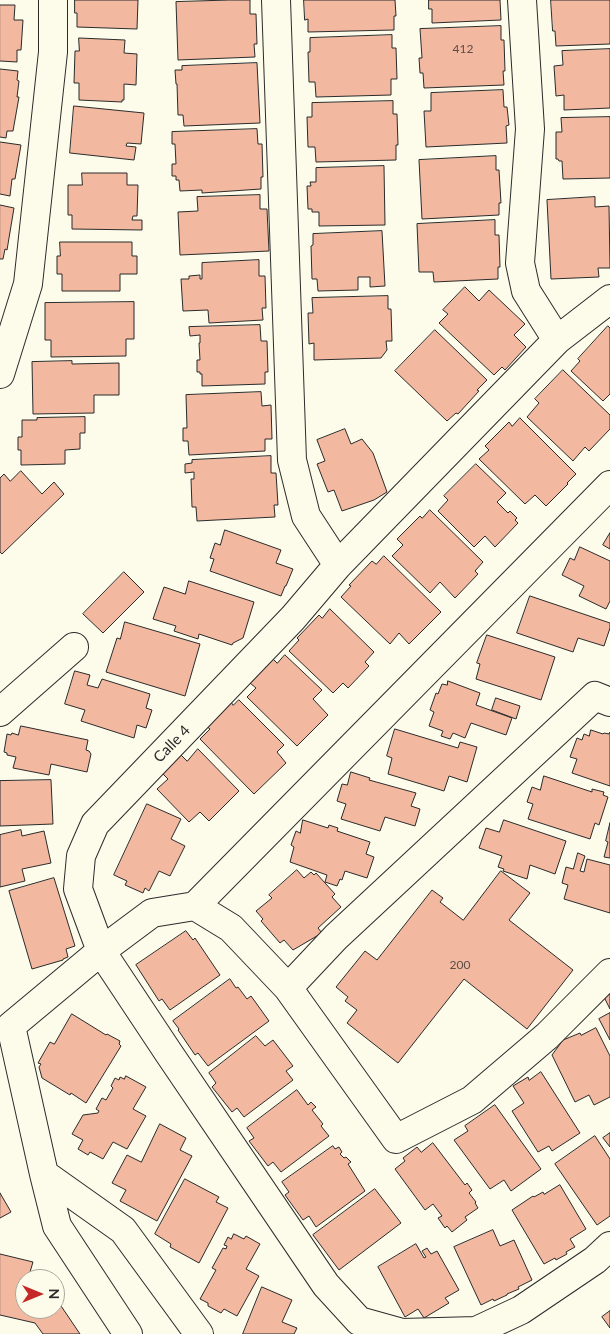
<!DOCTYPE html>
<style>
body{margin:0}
#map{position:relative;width:610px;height:1334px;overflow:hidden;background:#fdfbea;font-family:Lato,sans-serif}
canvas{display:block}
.north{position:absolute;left:15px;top:1269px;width:50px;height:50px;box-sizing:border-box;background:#fdfbea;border:1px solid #a9a89e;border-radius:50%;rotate:90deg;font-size:14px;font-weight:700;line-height:20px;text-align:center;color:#2b2b2b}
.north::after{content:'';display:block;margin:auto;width:18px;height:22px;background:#c62828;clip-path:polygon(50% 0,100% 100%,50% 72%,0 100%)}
</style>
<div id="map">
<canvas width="610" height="1334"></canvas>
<div class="north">N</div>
</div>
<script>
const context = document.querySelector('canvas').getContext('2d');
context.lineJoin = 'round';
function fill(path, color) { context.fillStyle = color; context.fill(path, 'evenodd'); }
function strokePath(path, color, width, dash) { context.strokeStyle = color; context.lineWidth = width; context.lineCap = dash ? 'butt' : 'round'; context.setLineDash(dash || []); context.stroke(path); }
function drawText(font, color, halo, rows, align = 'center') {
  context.font = font + ' Lato,sans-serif'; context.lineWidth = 4; context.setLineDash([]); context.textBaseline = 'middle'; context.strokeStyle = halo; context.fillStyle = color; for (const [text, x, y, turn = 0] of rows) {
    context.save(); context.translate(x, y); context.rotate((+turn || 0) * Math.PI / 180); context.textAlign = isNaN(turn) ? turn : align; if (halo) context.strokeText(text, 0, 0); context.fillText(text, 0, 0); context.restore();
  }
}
const building = new Path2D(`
 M75,0H138L137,29L77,27V13H75Z
 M230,0H250V14H256L257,44H254L255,57L178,60L176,2Z
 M304,0H395L396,16H394V30L308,32V19L305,20Z
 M429,0H500L501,20L432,23V9H429Z
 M551,0H610V44L556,46L555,31H553Z
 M0,5H15L14,20H23L21,50H17V62L0,61Z
 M501,26V40H504L505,71H503L504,85L424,88L423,73H420L419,58H422L420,29Z
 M392,35V48H396L397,79H391V95L316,97L315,82H309L308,52H310V38Z
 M79,38L125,40L124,53L137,54L136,85L124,84V100H122V102L79,100V83H74L75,51H79Z
 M610,49V108L564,110V95L556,96L554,66L563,65L562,51Z
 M257,63L260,123L184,126L183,115H178L177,84H176L175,70H182V66Z
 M0,69L18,71L17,80L19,81L17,97H19L13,131H7L6,138L0,137Z
 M503,90L504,107H507L509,125L506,126L507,143L426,147L424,111H431V93Z
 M393,101V114H397L398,145H396V160L316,162L315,147H308L307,117H312V103Z
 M74,106L144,113L141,144L127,143L126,146L136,147L134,160L70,153Z
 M610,117V178L563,179L562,161H559L558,159H556V132H562L561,118Z
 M257,129L258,144H262L263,177H261V189L202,193V190L180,191L179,180H176V176H172V164H176L175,144H172V132Z
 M0,142L21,145L15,179H12L10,196L0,194Z
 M496,156V170H499L501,203H499V215L422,219L419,160Z
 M384,166L385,225L319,226V212H312V209H308L307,186H311L310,182H316V168Z
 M82,173H127V185H138L137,216H133L132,220H142V230L72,229V215H68V185H82Z
 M260,195V209H267L269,251L180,255L178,212L198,211L197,197Z
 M595,197V207L609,206L610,268H598L599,277L551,279L547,200Z
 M0,205L14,208L7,250L5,249L3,259H0Z
 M495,220V235H499L500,267H498V279L434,282L433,272H419L417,224Z
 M382,231L385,286L370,287V277H358V290L318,291L317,279H312L311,246L313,245V234Z
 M60,242H132V256H137V274H120V291H62V274H57V256H60Z
 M259,260V276H265L266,308H262L263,320L209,323L208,310L183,311L181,279H189V276L200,275V279H202V263Z
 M465,287L479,301L489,290L525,324L514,335L526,347L505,370L502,367L494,375L439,323L448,314L443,310Z
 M388,296V309H391L392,341H386L387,350L381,358L314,360V343L309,344L308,313H313L312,298Z
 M134,302V339H126V356L51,357V340H45V303Z
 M260,325L261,341H267L268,372H265V384L202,386V374H200V372H197V360H200L199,343H200V335L190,336L189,327Z
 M608,326L610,328V394L603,401L571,371L580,361L578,359Z
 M435,330L487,380L477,390L479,391L458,414L456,413L447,421L395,371Z
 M72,361V364L119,363V395H94V413L33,414L32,362Z
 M563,370L610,415V429L589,451L585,447L573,461L527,417L539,403L535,399Z
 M261,392L262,406L271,405L272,439H265V451L189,455L188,441H183V428H187L186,395Z
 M85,417V433H80V449L65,450V464L21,465V450H18V437H22V420H37V418Z
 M520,418L576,474L567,483L568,484L546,506L535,495L525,504L479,459L489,450L485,446L509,422L512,426Z
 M345,429L351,444L362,439L373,453L387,492L374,500L342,511L334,490L328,492L317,464L325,461L317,440Z
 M271,456V473H276L278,505H274L275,517L197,521L196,507H192L191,479H194V472L185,473V464L192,463V460Z
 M476,464L506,493L497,502L508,513L510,511L517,518L515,520L518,523L495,547L485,536L474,547L438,511L448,500L444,496Z
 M21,471L42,494L54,482L64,494L2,554L0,552V478L4,474L10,481Z
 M430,510L483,562L475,571L478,574L455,598L440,582L430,593L392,556L403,545L397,539L420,516L422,518Z
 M225,530L281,550L276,563L293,569L286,586H285L281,596L210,571L214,559L210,558L215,543L220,545Z
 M610,533V549L603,545Z
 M580,547L610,561V601L606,609L579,596L584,586L562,575L570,558L574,560Z
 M384,556L441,612L409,644L399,633L390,644L341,597L351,586L349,585L372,561L376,564Z
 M124,572L144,592L103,633L83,614Z
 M189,581L254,602L243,638L233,643L232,645L199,634L198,639L174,631L176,626L153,619L164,587L185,594Z
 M530,596L610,623V628L604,646L578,638L573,652L517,633Z
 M330,609L374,652L365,662L369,666L348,688L343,683L333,693L289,651L299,640L297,638L319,615L322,618Z
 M125,622L200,644L185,696L106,672L117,638L120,639Z
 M487,635L555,657L541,700L476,679L480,664L477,663Z
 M285,655L322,690L313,699L328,715L297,746L247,697L256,688L250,683L273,659L277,663Z
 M75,671L90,675L87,685L98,688L102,679L150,694L146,708L152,710L146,728L137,725L134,738L81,721L85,710L65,704Z
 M448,681L480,693L476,705L512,718L506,735L471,723L465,738L453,733L450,739L441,736L443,731L429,726L434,712L430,710L436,693L438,694L442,684L447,685Z
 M496,698L520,706L516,719L492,710Z
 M239,700L284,745L277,752L286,763L254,794L200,739L210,729L206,726L231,702L233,705Z
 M21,726L88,740L86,750L89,751L91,754L87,772L51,764L49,775L13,768L16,757L7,755V753L4,752L7,734L11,735L12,733L18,735Z
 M395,729L458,748L460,742L477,747L467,782L449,776L444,791L388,774L392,758L387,756Z
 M591,730L603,734L604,733L609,734L610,732V786L572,773L577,759L570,757L577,738L582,740L584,734L589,736Z
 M198,749L239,791L209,821L200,812L189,822L157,789L168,779L162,773L181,755L187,761Z
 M351,772L370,778L369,780L416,793L411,806L420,809L415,826L385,817L380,831L341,819L346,804L337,801L342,784L347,785Z
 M544,776L592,792V789L604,792L603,795L608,797L599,825L595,823L590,839L528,819L533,804L527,802L532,787L540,790Z
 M51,780L53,824L0,826V781Z
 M147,804L181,819L171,839L185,846L170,876L159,871L149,891L145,888L143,893L125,885L127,881L114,875Z
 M303,820L328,828L329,825L338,828L337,831L370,842L366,854L374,857L367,878L345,871L342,880L340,879L337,886L325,882L327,875L290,862L294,847L291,845L296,831L300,833Z
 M504,820L566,841L555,874L530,865L527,879L503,871L504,869L498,867L502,856L479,848L486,828L499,832Z
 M610,823V858L604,857L608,842L606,841Z
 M21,830L22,836L44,831L51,863L22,869L25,881L0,887V835Z
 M578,853L585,856L580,871L584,872L587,859L610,865V913L564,899L568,885L562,883L566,867L573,869Z
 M297,870L304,878L311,872L314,875L316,873L335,894L332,897L341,907L318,928L322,933L293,950L284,940L280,943L261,921L263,919L256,911L272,898L269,895Z
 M501,871L530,893L509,920L573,970L527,1029L464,979L398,1063L347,1023L357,1010L345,1001L348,997L336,987L365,951L377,960L432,890L443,898L440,902L463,920Z
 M54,878L75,946L66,949L68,957L63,959V960L32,969L9,891Z
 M186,931L193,940L195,938L220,975L170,1010L162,999L159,1001L136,965Z
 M230,979L236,988L238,987L247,999L251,996L269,1021L208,1066L198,1053L195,1055L178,1030L179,1029L173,1021Z
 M610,986V1009L601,991Z
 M610,1013V1040L599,1019Z
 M72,1014L106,1035L107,1034L120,1041L119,1044L121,1046L86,1103L71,1093L70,1095L42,1078L39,1067L41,1064L38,1063L50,1042L54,1044Z
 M596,1028L610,1056V1097L594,1105L589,1095L575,1102L552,1055L563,1040L580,1033L581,1035Z
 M256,1036L265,1046L273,1040L293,1066L286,1071L293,1080L244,1117L237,1108L232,1112L212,1087L216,1083L209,1073Z
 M541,1072L580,1133L552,1151L549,1146L538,1152L512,1111L524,1103L513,1086L528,1077L529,1080Z
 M126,1076L146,1087L133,1109L146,1116L127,1149L113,1142L103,1159L90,1152L88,1155L78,1149L83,1140L72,1134L83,1115L98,1113L99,1111L96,1109L102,1098L106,1100L113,1088L111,1086L115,1078L119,1080L120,1077L124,1079Z
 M297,1090L308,1105L311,1102L316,1107L312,1110L323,1124L321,1126L329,1136L281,1172L273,1162L268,1166L249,1141L254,1138L247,1128Z
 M495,1105L541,1169L511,1191L504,1180L490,1189L454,1140L468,1131L465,1126Z
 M160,1124L186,1138L180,1150L192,1156L157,1221L120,1201L126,1190L112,1183L127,1155L141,1162Z
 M610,1133V1147L603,1138Z
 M595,1136L610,1159V1216L597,1225L555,1164Z
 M433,1143L465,1185L467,1183L472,1190L469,1193L476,1202L475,1203L478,1208L465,1217L467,1220L452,1232L447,1226L445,1228L438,1218L442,1216L433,1204L425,1210L395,1169L405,1161L403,1158L417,1147L421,1152Z
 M333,1146L335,1149L339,1147L342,1152L340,1154L344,1158L346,1157L351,1162L348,1164L365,1191L316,1227L309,1216L303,1220L285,1195L289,1192L282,1182Z
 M185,1179L219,1197L216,1202L228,1208L199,1263L170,1247L171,1244L155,1234Z
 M560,1185L586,1229L570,1239L575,1247L566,1252L567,1254L556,1260L555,1258L544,1264L512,1210L533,1196L534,1197L543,1192L544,1194Z
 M375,1189L401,1223L339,1270L313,1235Z
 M0,1193L11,1212L0,1218Z
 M493,1230L500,1246L514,1240L532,1280L518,1287L519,1289L507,1294V1295L494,1301L493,1299L481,1305L454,1247Z
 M234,1234L244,1239L246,1236L260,1244L246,1269L259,1276L237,1316L224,1309L221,1313L208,1306V1303L200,1299L216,1270L212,1268L223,1248L226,1249L227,1246L224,1245L228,1237L231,1239Z
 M416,1244L424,1258L426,1257L422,1251L427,1248L431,1254L437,1251L459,1290L445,1298L449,1303L424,1318L418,1309L405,1317L378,1267Z
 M0,1254L33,1262L30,1272L41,1275L40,1279H25V1309H55V1297L80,1334H43L35,1323L0,1315Z
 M262,1287L292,1300L282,1322L297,1328L294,1334H243Z
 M610,1311V1328L602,1317Z`);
const minor = new Path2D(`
 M276,0L292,460L306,516L338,565
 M522,0L530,129L520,263L526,291L557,340L338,565L293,618L95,824L81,856L78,889L101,951L168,1052L326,1285L359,1321L402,1333L476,1331L521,1310L595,1260L610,1246
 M557,340L610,299
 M0,374L28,284L53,52V0
 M0,712L74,647
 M195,906L231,928L288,988L336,937L595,696L610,702
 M288,988L396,1139L472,1100L547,1036L610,973
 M44,1174L123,1230L199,1334
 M128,1334L57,1226L44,1174L11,1026L101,951L152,913L195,906L610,485`);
const numberNames = [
 ["412",463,49],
 ["200",460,965]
];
const streetNames = [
 ["Calle 4",172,744,-46]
];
fill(building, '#f2b8a0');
strokePath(building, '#2b2b2b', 1);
strokePath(minor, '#2b2b2b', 30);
strokePath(minor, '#fdfbea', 28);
drawText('12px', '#5d4e48', null, numberNames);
drawText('15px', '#2b2b2b', '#fdfbea', streetNames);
</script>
